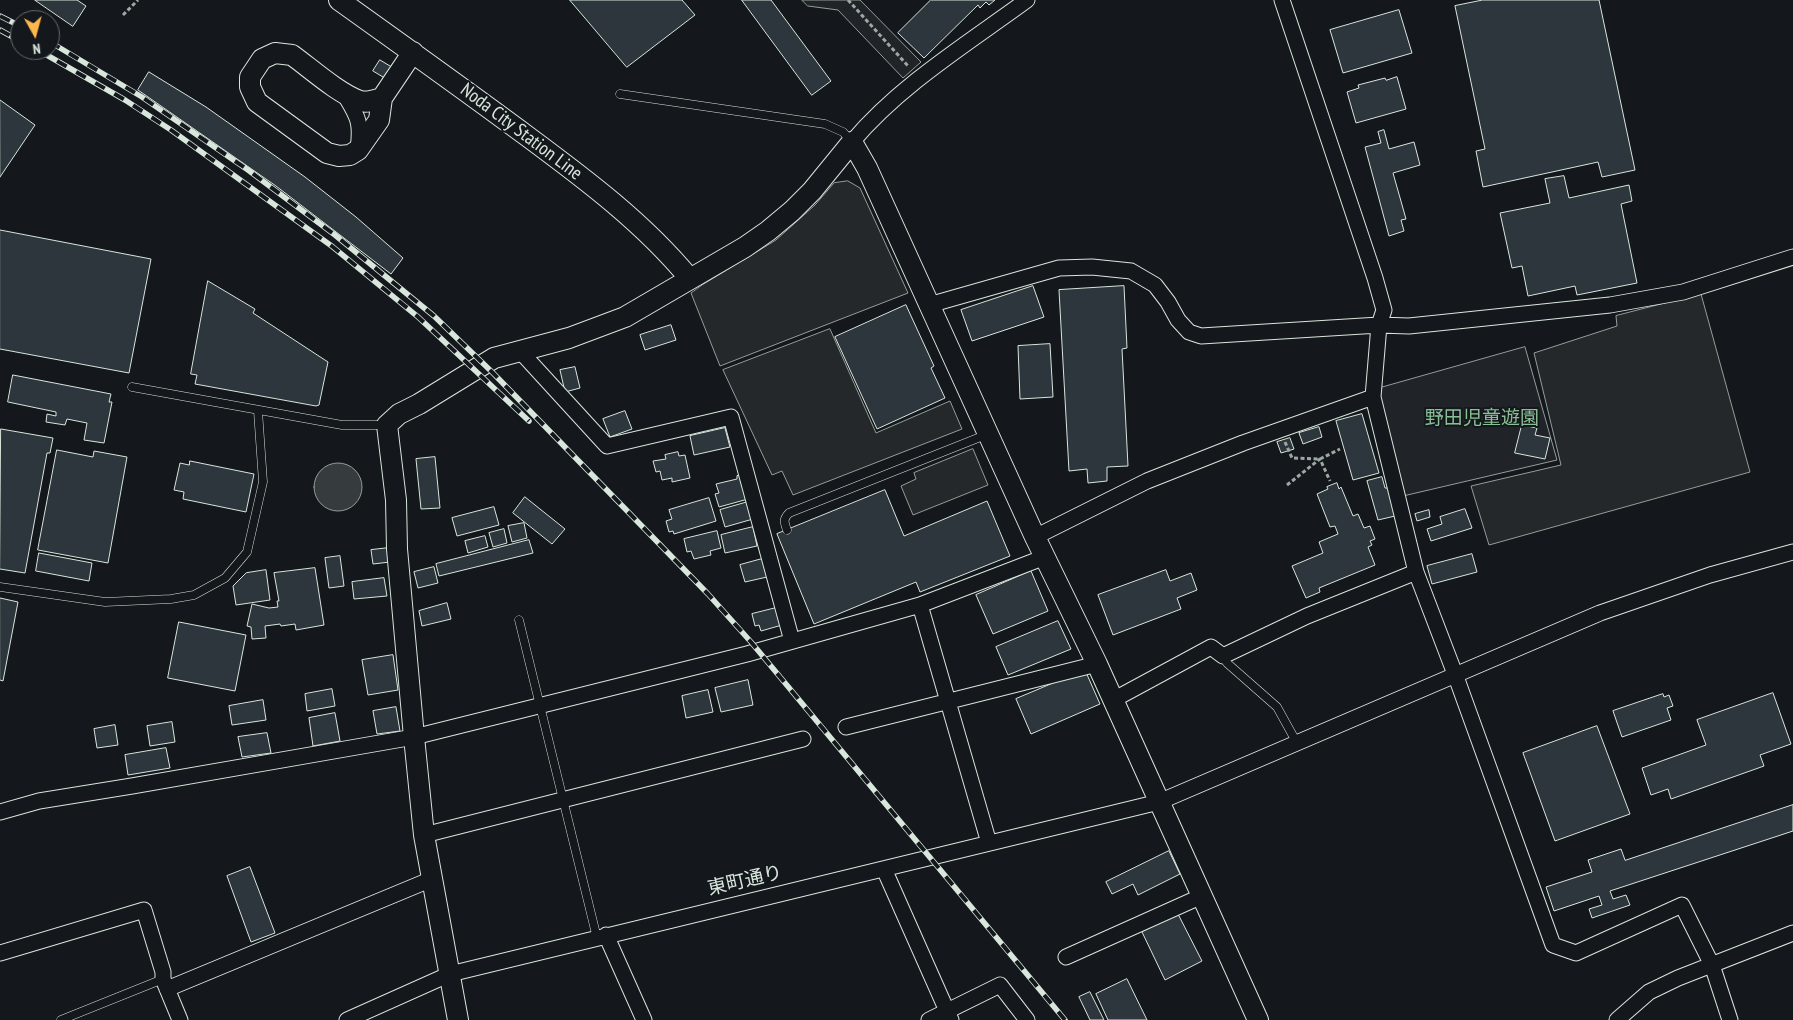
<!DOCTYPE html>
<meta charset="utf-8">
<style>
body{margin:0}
#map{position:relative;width:1793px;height:1020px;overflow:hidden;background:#14181c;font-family:"PT Sans Narrow",sans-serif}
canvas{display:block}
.north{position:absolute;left:10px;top:10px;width:50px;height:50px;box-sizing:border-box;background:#14181c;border:1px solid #626a69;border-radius:50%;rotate:173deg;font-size:14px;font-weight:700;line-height:20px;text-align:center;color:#d8e6dc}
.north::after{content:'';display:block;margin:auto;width:18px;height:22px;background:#ffb74d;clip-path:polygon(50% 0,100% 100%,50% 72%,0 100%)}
</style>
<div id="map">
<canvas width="1793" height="1020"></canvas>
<div class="north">N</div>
</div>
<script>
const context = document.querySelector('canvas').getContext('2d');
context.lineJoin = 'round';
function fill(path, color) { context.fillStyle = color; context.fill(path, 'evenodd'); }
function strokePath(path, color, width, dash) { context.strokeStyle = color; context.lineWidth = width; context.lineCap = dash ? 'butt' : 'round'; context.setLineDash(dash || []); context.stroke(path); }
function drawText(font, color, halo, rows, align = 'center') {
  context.font = font + ' "PT Sans Narrow","Noto Sans JP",sans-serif'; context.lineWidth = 4; context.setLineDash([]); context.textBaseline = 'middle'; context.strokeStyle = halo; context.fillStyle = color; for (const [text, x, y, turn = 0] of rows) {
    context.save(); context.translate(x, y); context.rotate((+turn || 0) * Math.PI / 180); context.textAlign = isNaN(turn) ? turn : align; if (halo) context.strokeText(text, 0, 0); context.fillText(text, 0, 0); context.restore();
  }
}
const green = new Path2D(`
 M802,0H860L921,62L903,78L838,10L808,6Z
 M1525,347L1557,460L1403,496L1379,398L1380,388Z`);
const parking = new Path2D(`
 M848,181L860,188L908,293L720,366L691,293L702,285L776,240L815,205L834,183Z
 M1701,294L1750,472L1489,545L1471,486L1561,465L1534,353L1617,326L1616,316Z
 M830,329L876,433L950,401L962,429L793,495L782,471L772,475L723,370Z
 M973,449L988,485L913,515L901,486L916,479L914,473Z`);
const water = new Path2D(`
 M314 487a24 24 0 1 1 48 0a24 24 0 1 1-48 0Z`);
const building = new Path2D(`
 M35,0H77L86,6L73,26Z
 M570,0H682L695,15L627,67Z
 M742,0H771L831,81L812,95Z
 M931,0H995L989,5L986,2L980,8L978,5L924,58L898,33Z
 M1483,0H1599L1635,170L1602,177L1598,162L1483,187L1476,151L1485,149L1455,6Z
 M1399,10L1412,53L1343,73L1330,30Z
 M380,60L395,69L388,80L373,71Z
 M149,72L206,107L305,177L356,217L403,258L391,274L276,186L138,90Z
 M1397,77L1406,109L1356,123L1347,92L1359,88L1358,85L1385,78L1386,80Z
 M0,100L35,125L0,177Z
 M1384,130L1389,149L1414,142L1420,165L1393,173L1406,219L1401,220L1404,231L1389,236L1365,147L1381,143L1378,132Z
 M1564,176L1569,198L1629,185L1632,201L1621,204L1637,283L1577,295L1575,286L1528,296L1522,266L1512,268L1500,213L1550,203L1545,179Z
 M0,230L151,259L129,373L0,349Z
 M208,281L255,309L253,313L328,362L319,405L316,406L195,384L197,375L191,374Z
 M1033,286L1044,317L972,341L961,310Z
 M1124,286L1127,348L1122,349L1128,466L1107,467V481L1088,483L1087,469L1069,471L1059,290Z
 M906,305L934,366L931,368L945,398L877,429L835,337Z
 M671,325L676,340L645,350L640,335Z
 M1050,344L1053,397L1020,399L1018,346Z
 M575,367L580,388L565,392L560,370Z
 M13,375L111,394L109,402H112L104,443L84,440L87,423L67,419L65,425L46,422L47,414L56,416V412L8,402Z
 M625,411L632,429L610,437L603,419Z
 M1362,414L1379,473L1353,480L1336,421Z
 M1522,425L1537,428L1535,435L1550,438L1545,459L1515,453Z
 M1319,427L1322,437L1303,444L1299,433Z
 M725,428L730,447L694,455L690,436Z
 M1,429L53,438L50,453H47L25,573L0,569Z
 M1290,438L1294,449L1281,453L1277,442Z
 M57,450L93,457L94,451L127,457L108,563L38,550Z
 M678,452L679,456L685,455L690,478L672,482V478L662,480L660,471L656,472L653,461L666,459L665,455Z
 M435,457L440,508L421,509L416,459Z
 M190,461L254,474L246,512L183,499L184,492L174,490L180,463L189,465Z
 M742,475L748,499L719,507L715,494L719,493L716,484L737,479V476Z
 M1382,477L1385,488H1388L1395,516L1378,520L1367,481Z
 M1337,483L1339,489L1341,487L1353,516L1358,514L1364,528L1370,526L1375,539L1370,541L1372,545L1368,547L1375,565L1319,588L1320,592L1306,598L1292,566L1323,553L1319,542L1338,534L1335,526L1330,527L1317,494L1328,489L1327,487Z
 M885,490L904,536L987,501L1010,556L920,592L916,582L814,624L777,534Z
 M525,497L565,529L552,544L513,513Z
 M709,498L716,521L674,534L673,531L669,532L666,521L672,519L669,510Z
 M748,502L753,519L725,527L720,510Z
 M494,507L499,525L457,536L452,518Z
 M1465,509L1472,528L1431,541L1427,529L1442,524L1440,517Z
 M1429,510L1430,517L1417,521L1415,514Z
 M524,523L527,538L512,542L508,526Z
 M753,527L757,546L725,553L721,535Z
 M504,529L507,543L493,547L489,533Z
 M717,531L721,548L710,551L711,555L694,559L691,551L687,552L684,539Z
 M485,536L488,547L468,553L465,541Z
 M529,540L533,553L439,576L436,564Z
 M389,548L390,562L373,564L371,550Z
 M39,553L92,563L89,581L36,571Z
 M1472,554L1477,572L1432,584L1427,566Z
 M340,556L344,586L329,588L325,558Z
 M762,559L767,577L745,582L740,565Z
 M434,567L438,583L418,588L414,572Z
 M315,568L324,625L296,630L295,624L281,626L280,624L265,626L266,638L252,639L251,627L247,626L252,604L269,608L278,607L277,601H279L274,573Z
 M266,570L270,600L236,605L233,586L246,573Z
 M1166,570L1170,581L1191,573L1197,590L1177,598L1181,609L1113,635L1098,595Z
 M1031,571L1048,611L993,634L976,595Z
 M384,578L387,596L354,599L352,582Z
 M0,598L18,602L3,681L0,680Z
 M447,603L451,619L422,626L419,611Z
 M780,607L782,625L761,631L759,625L755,626L752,614Z
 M1058,621L1071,649L1008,675L996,647Z
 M179,622L246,635L235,691L168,678Z
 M393,655L398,690L368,695L362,660Z
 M1085,670L1100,704L1031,734L1016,699Z
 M748,680L753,705L721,712L715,688Z
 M332,689L335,706L307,711L305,694Z
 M708,690L713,712L686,718L682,696Z
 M1773,693L1791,744L1760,755L1764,766L1671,799L1668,789L1651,795L1642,768L1706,745L1697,720Z
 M1663,694L1664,697L1669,695L1673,706L1667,708L1671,720L1622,737L1613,711Z
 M263,700L266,720L232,725L229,706Z
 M396,707L400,731L377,734L373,711Z
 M335,713L340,741L313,746L309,718Z
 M172,722L175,742L150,746L147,726Z
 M115,725L118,745L97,748L94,729Z
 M1597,726L1630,814L1555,841L1523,753Z
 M267,733L271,753L242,757L238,737Z
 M166,748L170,768L128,775L125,755Z
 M1793,805V831L1610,891L1613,899L1626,895L1630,905L1592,918L1589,909L1602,905L1599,896L1554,911L1546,887L1592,872L1588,860L1621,849L1625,860Z
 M1169,851L1180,874L1138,895L1133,884L1112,894L1106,882Z
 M250,867L275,933L251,942L227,876Z
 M1178,914L1202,961L1165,980L1142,932Z
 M1127,979L1147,1020H1108L1096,994Z
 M1090,992L1104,1020H1090L1079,997Z`);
const path = new Path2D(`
 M848,0L909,67
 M123,15L138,0
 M1285,442L1292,458L1320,459L1340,449
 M1287,485L1320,459L1330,481`);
const lane = new Path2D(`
 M620,94L825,124L843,132L852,142
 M132,387L342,425H387
 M787,530C784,522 783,519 789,513L988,434
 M0,587L105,602L171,599L194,595L225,578L247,552L263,482L258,411
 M519,620L597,938
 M1223,656L1227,663L1277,707L1297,743
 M61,1020L163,979`);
const street = new Path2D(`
 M1282,0L1375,278L1384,310L1379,325L1373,397L1416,572L1455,674L1553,945L1576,953L1682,905L1712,965L1730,1020
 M343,92C357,116 362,120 358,149
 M852,142C900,85 967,44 1027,0
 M929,305L1059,268L1092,267L1131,271L1155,285L1168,302L1178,320L1189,332L1201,336L1379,325L1409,326L1610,305L1683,292L1793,257
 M520,351L607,446L731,417L792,641
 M1035,537L1147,481L1243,443L1373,397
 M920,605L989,843
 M1113,700L1211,647L1223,656L1307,616L1416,572
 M846,727L1097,664
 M0,812L39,801L132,786L414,737L747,654L920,605L1045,557
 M424,835L803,739
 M884,869L951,1020
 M606,935L644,1020
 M0,953L144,910L163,972V979L180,1020
 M1066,957L1202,896
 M167,989L432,879
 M347,1020L450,974L1159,802L1600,613L1710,575L1793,552
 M929,1020L1000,985L1027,1020
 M1617,1020L1649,992L1678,978L1793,933`);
const secondary = new Path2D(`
 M339,0C402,45 465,90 527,136C585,179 644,223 690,279
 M382,98C375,100 367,103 360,101C339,94 310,68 292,55L275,53L262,59L250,77V87L257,102L327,153L339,156L350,155L358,150L379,120L382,98L413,52
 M458,1020L424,835L414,737L397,549L396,500L387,425L399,414L419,404L494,358L569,338L625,317L745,247L768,231L792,211L812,191L852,142L867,168L1035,537L1097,664L1258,1020`);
const rail = new Path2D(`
 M0,16L20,26
 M0,30L20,41
 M50,42L142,97L248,170L335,235L434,316L492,372L708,594L751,642L1065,1020
 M38,50L125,100L171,130L333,247L417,316L529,421`);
const streetNames = [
 ["Noda City Station Line",521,132,37],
 ["東町通り",745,881,-13]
];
const parkNames = [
 ["野田児童遊園",1482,419]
];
fill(green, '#202428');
strokePath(green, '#939e99', 1);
fill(parking, '#24282b');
strokePath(parking, '#939e99', 1);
fill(water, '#363b3e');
strokePath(water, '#939e99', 1);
fill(building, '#2c363c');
strokePath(building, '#d8e6dc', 1);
strokePath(lane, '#d8e6dc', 9);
strokePath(street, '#d8e6dc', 17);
strokePath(secondary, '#d8e6dc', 22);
strokePath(path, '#9da8a2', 3, [4, 2.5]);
strokePath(lane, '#14181c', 8);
strokePath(street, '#14181c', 15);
strokePath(secondary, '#14181c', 20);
strokePath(rail, '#d8e6dc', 5.5);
strokePath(rail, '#14181c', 4, [11]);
drawText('19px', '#d8e6dc', '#14181c', streetNames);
drawText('19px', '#8ac095', '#14181c', parkNames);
</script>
